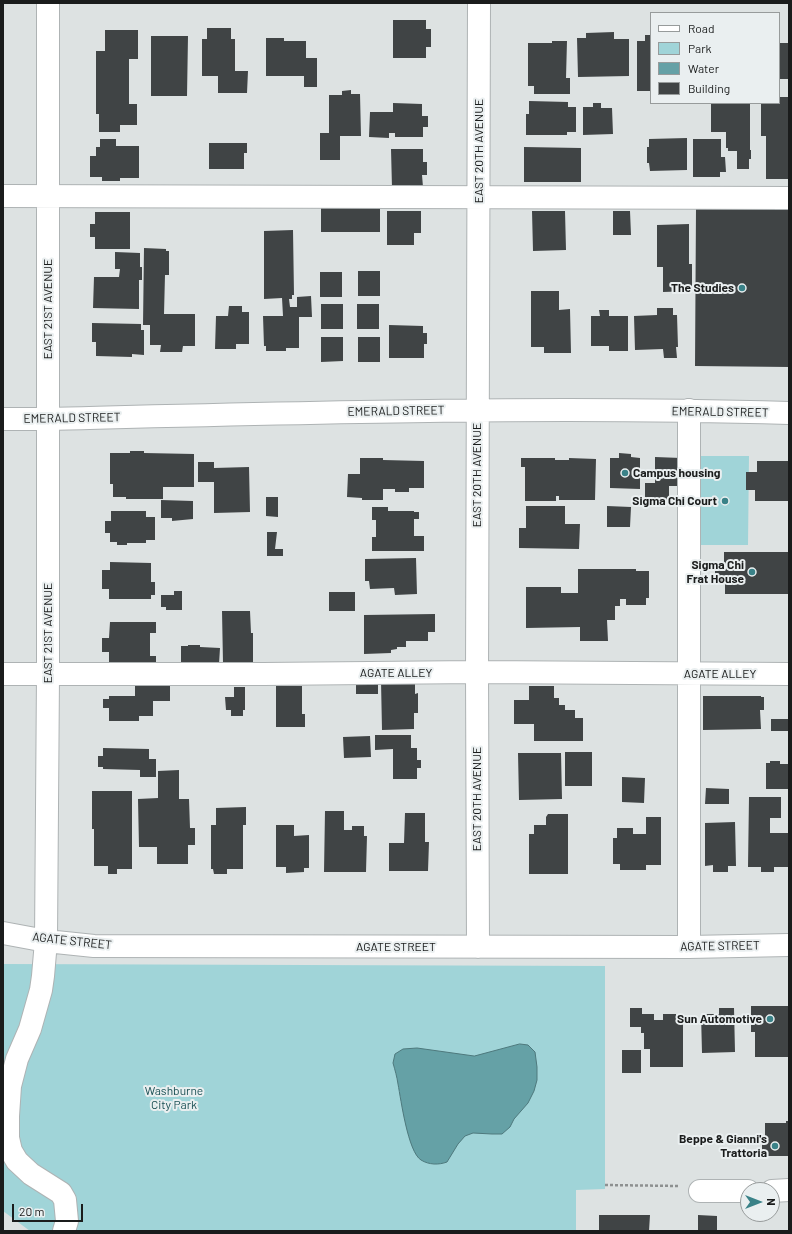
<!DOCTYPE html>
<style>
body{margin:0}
#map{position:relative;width:792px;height:1234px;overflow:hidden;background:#dde2e2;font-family:Barlow,sans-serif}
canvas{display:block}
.frame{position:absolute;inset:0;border:4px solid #1a1c1c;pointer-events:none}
.legend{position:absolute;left:650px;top:12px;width:130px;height:92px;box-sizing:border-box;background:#eaeff0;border:1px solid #979b9b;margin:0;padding:5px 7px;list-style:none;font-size:12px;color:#1a1c1c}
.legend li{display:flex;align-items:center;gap:8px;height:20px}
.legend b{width:20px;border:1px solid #979b9b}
.north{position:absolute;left:740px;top:1182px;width:40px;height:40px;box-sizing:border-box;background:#eaeff0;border:1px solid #979b9b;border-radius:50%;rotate:90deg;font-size:11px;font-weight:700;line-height:16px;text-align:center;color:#1a1c1c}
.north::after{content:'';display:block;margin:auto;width:14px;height:18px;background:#3a8288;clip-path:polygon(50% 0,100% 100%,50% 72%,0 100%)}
.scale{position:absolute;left:12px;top:1204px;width:71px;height:18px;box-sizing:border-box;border:2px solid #1a1c1c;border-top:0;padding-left:5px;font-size:12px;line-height:14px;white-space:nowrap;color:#1a1c1c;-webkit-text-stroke:3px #eaeff0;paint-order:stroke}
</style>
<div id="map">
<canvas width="792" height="1234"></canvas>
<div class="frame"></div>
<ul class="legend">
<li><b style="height:5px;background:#fff"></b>Road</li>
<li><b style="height:11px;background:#a0d4d8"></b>Park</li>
<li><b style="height:11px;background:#65a1a6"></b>Water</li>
<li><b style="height:11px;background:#404445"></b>Building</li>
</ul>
<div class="north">N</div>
<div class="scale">20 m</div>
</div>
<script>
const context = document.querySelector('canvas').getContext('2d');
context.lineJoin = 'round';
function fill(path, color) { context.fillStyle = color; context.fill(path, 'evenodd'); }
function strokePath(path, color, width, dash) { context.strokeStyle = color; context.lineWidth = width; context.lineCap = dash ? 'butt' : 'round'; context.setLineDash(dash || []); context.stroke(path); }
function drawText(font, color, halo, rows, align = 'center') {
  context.font = font + ' Barlow,sans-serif'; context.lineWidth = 4; context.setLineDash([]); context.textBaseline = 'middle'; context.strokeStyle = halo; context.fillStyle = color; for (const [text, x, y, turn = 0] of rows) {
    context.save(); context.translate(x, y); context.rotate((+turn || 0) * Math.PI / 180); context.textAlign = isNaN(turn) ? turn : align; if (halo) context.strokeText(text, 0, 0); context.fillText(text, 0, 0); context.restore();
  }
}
const green = new Path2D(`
 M701,456H749L748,545H701Z
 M3,964L605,966V1189L576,1190V1231H30L3,1211Z`);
const water = new Path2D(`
 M520,1044L528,1045L535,1052L537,1067V1080L534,1091L528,1103L514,1119L510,1127L502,1134H492L473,1133L465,1136L458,1144L447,1162C439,1165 429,1165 421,1160C408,1152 401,1100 398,1084C397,1077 395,1070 393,1063L395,1054L403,1049L417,1048L474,1056Z`);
const building = new Path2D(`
 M393,20H426V29H431V47H426V58H393Z
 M207,28H231V39H235V71H248L247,93H218V76H202V39H207Z
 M105,30H138V59H129V104H137V125H120V132H99V114H96V51H105Z
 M614,32V39H629V76L578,77L577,38H586V33Z
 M645,35H651V101H650V91H637V41H645Z
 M151,36H188L187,96H151Z
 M266,38H284V41H306V58H317V87H304V76H266Z
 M552,41H567L566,78H570V94H534V86H528V43H552Z
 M779,43H789V79H779Z
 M351,90V94H360L361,136H340V160H320V133H329V95H342V91Z
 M779,97H789V179H766V136H761V103H779Z
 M529,101L568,102V107H576V132H567V135H526V114H529Z
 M393,103L422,104V116H428V127H423V137H395V133H389V138L369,137L370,112H393Z
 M593,103H601V108H612L613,134L583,135V107H593Z
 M711,103H750V150H751V159H749V169H737V151H728V148H726V132H711Z
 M687,138V170L650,171L649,163H647V147H649V139Z
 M100,139H116V146H139V178H120V181H102V177H90V156H96V147H100Z
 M693,139H721V157H725L726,172H720V177H693Z
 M209,143H247V153H244V169H209Z
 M524,147L581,148V182H524Z
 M391,149H423V162H427V175H422L423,187L392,188Z
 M321,204H380V232H321Z
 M696,208L789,209V367L695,366Z
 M387,211H421V233H414V245H387Z
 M532,211H565L566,250L533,251Z
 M613,211H630L631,235H613Z
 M95,212H130V249H95V237H90V224H95Z
 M689,224V264H692V291L663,292V267H657V225Z
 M293,230L294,295H292V299H289L290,307H297V297L311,296L312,317H299V348H286V351H266V346H264L263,316H283L282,298L264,299V231Z
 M144,248L166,249V251H169V275H165L164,314H195V346H183L182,352H160L161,345H150V325H143Z
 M115,252L140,253V267H142V280H139V309L93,308L94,277H119L120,269H115Z
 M358,271H380V296H358Z
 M320,272H342V297H320Z
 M531,291H559V310L570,309L571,353H544V347H531Z
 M321,304H343V329H321Z
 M357,304H379V329H357Z
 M229,306H242V312H249V344H236V349H215L216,316H228Z
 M657,308H673V315H677L678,347H676L677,358H664L663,349L635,350L634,316L657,315Z
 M599,310H609V316H628V351H609V346H591V316H600Z
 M92,323L141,324V330H144V355L132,354V357L96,356V342H92Z
 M389,325L423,326V333H427V344H424V358H389Z
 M321,337H343V361L321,362Z
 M358,337H380V362H358Z
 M130,451H144V453L194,454V487H163V499H126V497H113V484H110V453H130Z
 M619,453L631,454V457L640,458V489L610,488V458H619Z
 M655,457L681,458V486H669V501H645V483H655Z
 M360,458H383V460L424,461V488H409V492H395V489H383V500H362V498L347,497L348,474H360Z
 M521,458H555V460H569V458L596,459L595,500H559V496H556V501H525V467H521Z
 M757,461H789V501H755V490H746V472H757Z
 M198,462H214V468L249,467L250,512L214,513V482H198Z
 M266,497H278V517L266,516Z
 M161,500L193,501V519L172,521V518H161Z
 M526,506H565V524H580L579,549L519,548V528H526Z
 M607,506L631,507L630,527H607Z
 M372,507H388V511H414V512H419V519H414V536H424V551H372V537H376V520H372Z
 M111,511H146V517H155V540H146V543H127V545H117V542H110V533H105V521H111Z
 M267,532H277L275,549H283V556H267Z
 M724,552H789V594H725V582H715V563H724Z
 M416,558L417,594L395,595L394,588L370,589L369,581H365V559Z
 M110,562L151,563V582H155V595H151V599H109V589H102V570H110Z
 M578,569H636V571H649V598H646V605H626V599H620V606H615V620H607L608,641H580V627L526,628V587H561V593H578Z
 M174,591H182V610H166V607H161V595H174Z
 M329,592H355V611H329Z
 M222,611H250L251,633H253V662L223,663Z
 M435,614V632H428V641H406V647H397V649L391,650V653L364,654V615Z
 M110,622H156V633H150V656H156V663H109V652H102V638H109Z
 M188,645H200V647L220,648L219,664H181V646H188Z
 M356,681H378V694H356Z
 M381,681H415V694L418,693V713H414V729L382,730Z
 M135,682H170V701H153V716H139V721H109V708H103V699H109V696H135Z
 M276,686H302V714H305V727H276Z
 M529,686H554V698H559V705H565V710H575V718H583V741H534V724H514V700H529Z
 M234,687H245V710H243V716H231V710H226L225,697H234Z
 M703,696H761V697H764V710H760L761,729L703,730Z
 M771,719H789V731H771Z
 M375,735H411V748H417V760H421V768H417V779H393V749L375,750Z
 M370,736L371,757L344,758L343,737Z
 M103,748L149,749V759H156V777H140V770L103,769V767H98V756H103Z
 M565,752H592V786H565Z
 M518,753H561L562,799L519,800Z
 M770,761H780V764H789L788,789H766V763H770Z
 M179,770V799H189L190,828H195V845H188V864H157V847H139L138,799L158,798V771Z
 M622,777L645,778L644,803L622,802Z
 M706,788L729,789V804H705Z
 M92,791H132V869H117V874H108V866H94V829H92Z
 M749,797H781V818H770V833H789L788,867H774V872H761V867H748Z
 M246,807V825H243V869H227V874H214L213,869H211V825H216V808Z
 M325,811H344V830H352V826H364V836H367L366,872H324Z
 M405,813H425V842H429L428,871H389V843H404Z
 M548,814H568V874H529V834H534V825H546V817Z
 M646,817H661V865H646V870H620V864H613V838H617V828H633V834H646Z
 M735,822L736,866H728V872H713V865L705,866V823Z
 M276,825H294V836L309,835V868H304V872L286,873V867H276Z
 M751,1006H789V1057H755V1032H751Z
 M630,1008H642V1014H654V1020H663V1014H676V1022H683V1067H650V1049H644V1033H641V1027H630Z
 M719,1008H734L735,1052L702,1053L701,1014H719Z
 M622,1050H641V1073H622Z
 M786,1121H789V1156H762V1136H765V1123H786Z
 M599,1215H650L649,1231H599Z
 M698,1215L717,1216V1231H698Z`);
const path = new Path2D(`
 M605,1185L679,1186`);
const minor = new Path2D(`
 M48,3V674L46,941L43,976L41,990L30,1029L17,1059L10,1086L8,1116V1138L11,1151L17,1161L31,1174L61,1193L65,1200L67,1221L64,1231
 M3,196L789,198
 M3,419H48C295,413 542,406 789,413
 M3,674H263L477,672L789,674
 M3,933L46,941L94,946L689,947L789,945
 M478,947L477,672L479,3
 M689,947V410
 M700,1191H748
 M772,1191L789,1190`);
const markers = [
 [742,288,4,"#3a8288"],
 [625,473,4,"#3a8288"],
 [725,501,4,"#3a8288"],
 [752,572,4,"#3a8288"],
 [770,1019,4,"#3a8288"],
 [775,1146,4,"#3a8288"]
];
const streetNames = [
 ["EAST 20TH AVENUE",479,151,-90],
 ["EAST 21ST AVENUE",48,309,-90],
 ["EMERALD STREET",396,411,-1],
 ["EMERALD STREET",720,412,1],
 ["EMERALD STREET",72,418,-1],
 ["EAST 20TH AVENUE",477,475,-90],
 ["EAST 21ST AVENUE",48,633,-90],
 ["AGATE ALLEY",396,673],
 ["AGATE ALLEY",720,674],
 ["EAST 20TH AVENUE",477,799,-90],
 ["AGATE STREET",72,941,6],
 ["AGATE STREET",720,946,-1],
 ["AGATE STREET",396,947]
];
const poiNames = [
 ["The Studies",734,288],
 ["Campus housing",633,473,"left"],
 ["Sigma Chi Court",717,501],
 ["Sigma Chi",744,565],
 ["Frat House",744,579],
 ["Sun Automotive",762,1019],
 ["Beppe & Gianni's",767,1139],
 ["Trattoria",767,1153]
];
const parkNames = [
 ["Washburne",174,1091],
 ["City Park",174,1105]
];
fill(green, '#a0d4d8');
fill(water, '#65a1a6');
strokePath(water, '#4e797d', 1);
fill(building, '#404445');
strokePath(minor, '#aeb3b4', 24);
strokePath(path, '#8d9090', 2.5, [3, 2]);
strokePath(minor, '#fff', 22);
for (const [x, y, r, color] of markers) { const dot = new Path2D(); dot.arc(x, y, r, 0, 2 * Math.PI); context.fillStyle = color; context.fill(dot); strokePath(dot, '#eaeff0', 1.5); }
drawText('12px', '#1a1c1c', '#eaeff0', streetNames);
drawText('bold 12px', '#1a1c1c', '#eaeff0', poiNames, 'right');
drawText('12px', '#1c5155', '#eaeff0', parkNames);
</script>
